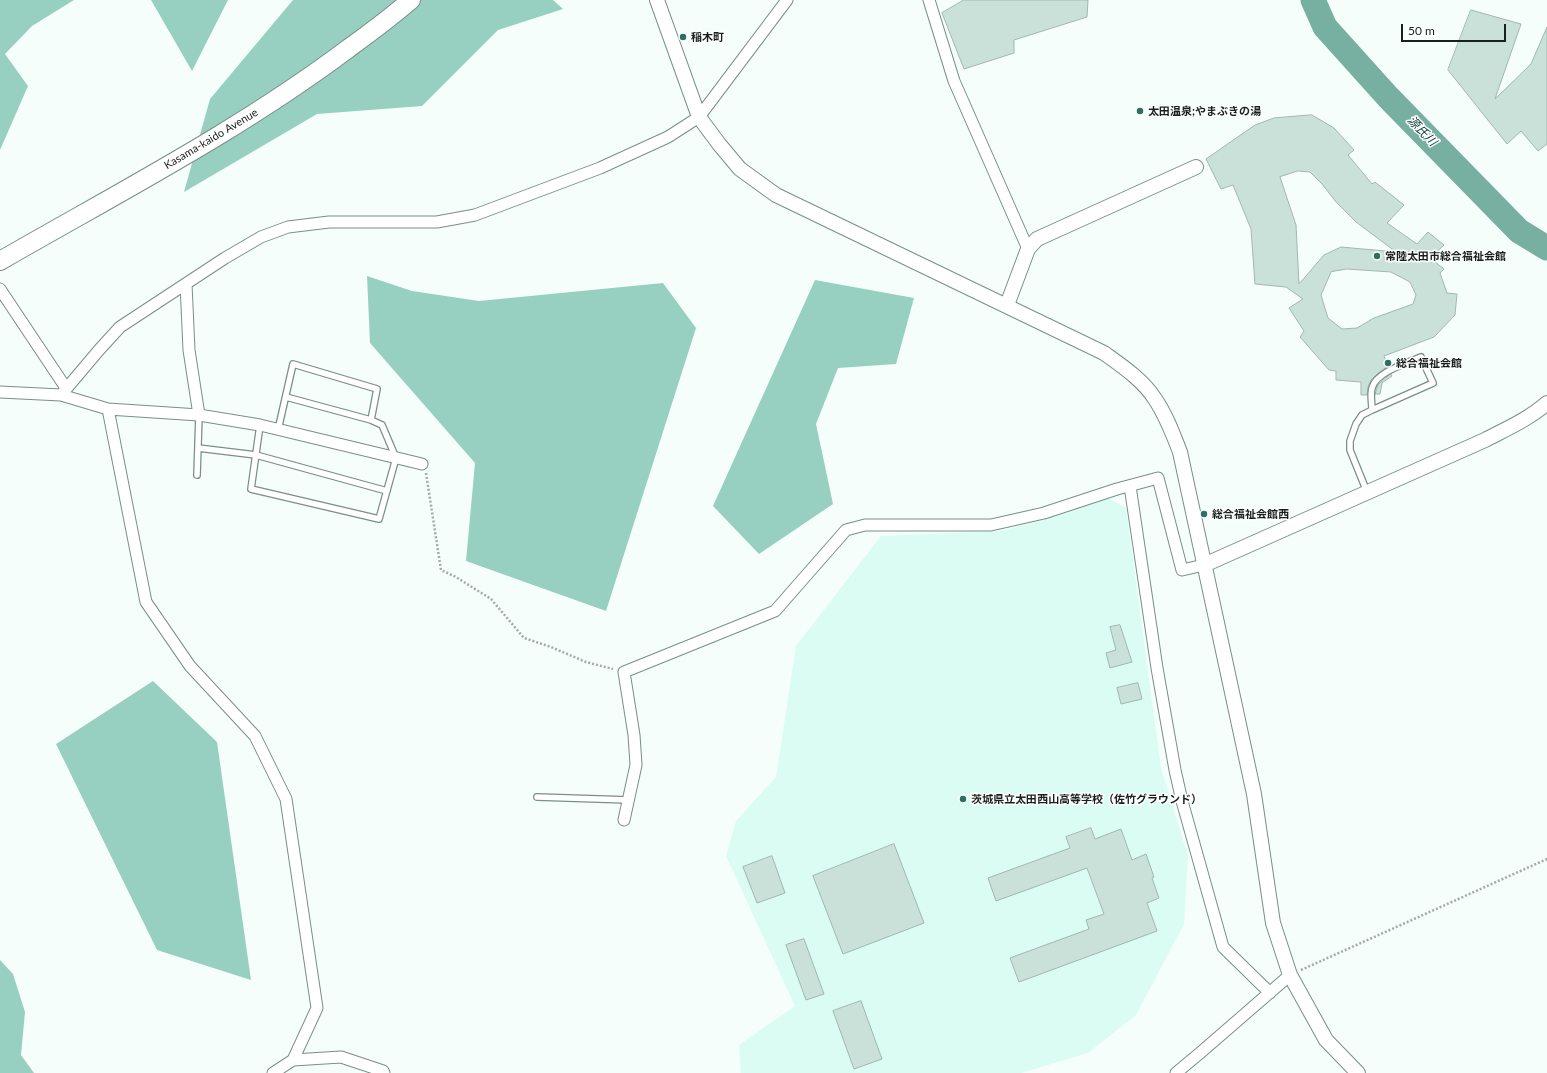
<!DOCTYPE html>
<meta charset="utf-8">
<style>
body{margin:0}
#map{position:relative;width:1547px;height:1073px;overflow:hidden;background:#f5fefb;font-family:Lato,sans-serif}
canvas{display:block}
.scale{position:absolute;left:1401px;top:24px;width:105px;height:18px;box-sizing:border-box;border:2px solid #18201e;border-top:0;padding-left:5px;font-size:12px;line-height:14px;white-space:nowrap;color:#18201e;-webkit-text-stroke:3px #fff;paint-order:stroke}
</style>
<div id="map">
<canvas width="1547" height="1073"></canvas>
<div class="scale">50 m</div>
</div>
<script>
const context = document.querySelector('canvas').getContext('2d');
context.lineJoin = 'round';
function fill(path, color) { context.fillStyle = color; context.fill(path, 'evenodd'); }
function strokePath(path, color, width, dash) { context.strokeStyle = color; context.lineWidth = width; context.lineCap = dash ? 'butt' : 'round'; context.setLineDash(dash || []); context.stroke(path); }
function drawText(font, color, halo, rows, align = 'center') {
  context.font = font + ' Lato,"Noto Sans JP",sans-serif'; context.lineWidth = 3; context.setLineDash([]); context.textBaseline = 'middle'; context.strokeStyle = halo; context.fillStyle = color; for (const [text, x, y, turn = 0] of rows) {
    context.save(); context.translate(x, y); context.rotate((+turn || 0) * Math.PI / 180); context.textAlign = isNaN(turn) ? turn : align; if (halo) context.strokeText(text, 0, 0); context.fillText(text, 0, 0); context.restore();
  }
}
const built = new Path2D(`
 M1108,498L1126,508L1161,768L1188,856L1184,924L1136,1015L1088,1053L1021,1073H741L739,1045L795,1006L726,856L736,821L776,777L796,646L881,536L1001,531L1060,515Z`);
const forest = new Path2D(`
 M0,0H74L32,26L5,54L28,86L0,150Z
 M151,0H228L192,71Z
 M293,0H553L563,9L498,30L422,106L317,114L184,192L210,99Z
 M367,276L412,291L479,301L663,283L696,328L606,611L466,561L475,463L370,343Z
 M815,280L914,298L896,364L838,368L816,424L833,504L759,554L713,506Z
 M153,681L217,742L251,980L157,950L56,744Z
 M0,960L13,974L25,1012L21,1055L34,1073H0Z`);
const river = new Path2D(`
 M1313,0L1325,27L1388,97L1519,231L1547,248`);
const building = new Path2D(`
 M964,0H1088L1087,17L1014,40V53L964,69L942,13Z
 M1471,10L1521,24L1495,99L1531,64L1547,27V144L1538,151L1521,131L1507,144L1448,70Z
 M1312,115L1334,128L1354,150L1348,155L1372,184L1375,182L1404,205L1387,223L1417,244L1428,232L1444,245L1430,258L1444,269L1440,273L1447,293L1457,294L1455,315L1434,337L1384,356L1388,366L1377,374L1371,380L1368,387L1367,395H1361V382L1336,380V371L1329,370L1300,337L1304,331L1289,308L1303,299L1286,287L1255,284L1251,229L1233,185L1221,189L1206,159L1255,125L1274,118ZM1298,171L1310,172L1322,184L1336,202L1356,222L1396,252L1341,247L1324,255L1299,284L1296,225L1280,177ZM1347,269L1391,272L1410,282L1416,295L1413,304L1374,318L1357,328L1342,329L1328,318L1321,295L1331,272Z
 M1391,374L1392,376L1382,383L1380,394H1375L1378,385Z
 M1120,625L1132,662L1110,668L1106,653L1116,650L1110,627Z
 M1138,683L1142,699L1121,704L1117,688Z
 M1091,828L1095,839L1121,829L1132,860L1146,854L1154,877L1152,878L1159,898L1147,903L1157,931L1019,982L1010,958L1089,929L1086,920L1104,914L1087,868L996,901L988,878L1070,848L1066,837Z
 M894,844L924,923L843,954L813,876Z
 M772,856L785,893L757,903L743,867Z
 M804,939L824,994L806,1000L786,945Z
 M861,1001L882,1059L854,1069L833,1011Z`);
const path = new Path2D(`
 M426,473L441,570L456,577L491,599L524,638L551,647L586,662L613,669
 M1301,970L1547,859`);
const service = new Path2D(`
 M286,397L371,420
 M260,425L251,489L379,519L396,458L382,425L371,420L377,389L293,364L278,430
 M198,448L256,455L387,491
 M197,475L199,415
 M1367,492L1350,450V441L1356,424L1362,415L1372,410L1433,383L1421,357C1407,363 1376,372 1372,388C1370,395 1372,403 1372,410
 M537,797L629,800`);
const minor = new Path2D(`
 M929,0L954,81L1028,249
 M186,284L189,350L199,415
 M0,289L66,388
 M0,392L61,395L108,409L199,415L260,425L422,464
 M61,395L99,350L120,327L225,258L261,237L288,227L329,222H437L475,215L600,168L668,137L699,117L787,0
 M108,409L146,602L190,666L255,736L286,799L317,1008L293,1060
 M1130,486L1157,668L1175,770L1182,801L1223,947L1270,993
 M624,820L636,765L634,735L624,672L775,611L846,530L865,525H991L1044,513L1117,489L1158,478L1182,570L1204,565
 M273,1073L293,1060L341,1057L383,1071L384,1073
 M1176,1073L1200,1053L1290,975`);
const tertiary = new Path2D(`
 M657,0L699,117L719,144L740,169L776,195L1104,353C1122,366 1143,380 1155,399C1166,415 1173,434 1180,452L1254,794L1273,923L1290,975L1326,1040L1358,1073
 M1007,305L1028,249L1037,239L1196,167
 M1204,565L1485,440C1506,429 1529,419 1547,403`);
const primary = new Path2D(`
 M0,261C118,193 240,130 349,48C370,33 391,17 411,0`);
const markers = [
 [683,37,4,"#2d7061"],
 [1140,111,4,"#2d7061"],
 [1377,256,4,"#2d7061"],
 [1388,363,4,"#2d7061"],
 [1204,514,4,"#2d7061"],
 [963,799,4,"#2d7061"]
];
const poiNames = [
 ["稲木町",691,37],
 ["太田温泉;やまぶきの湯",1148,111],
 ["常陸太田市総合福祉会館",1385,256],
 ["総合福祉会館",1396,363],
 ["総合福祉会館西",1212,514],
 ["茨城県立太田西山高等学校（佐竹グラウンド）",971,799]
];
const streetNames = [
 ["Kasama-kaido Avenue",211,139,-31]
];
const waterNames = [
 ["源氏川",1422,131,46]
];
fill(built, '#dbfcf2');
fill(forest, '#97d0c1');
strokePath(river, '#77afa1', 25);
fill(building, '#cae1da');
strokePath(building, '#a1b7b1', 1);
strokePath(service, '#798f89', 8);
strokePath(minor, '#798f89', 13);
strokePath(tertiary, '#798f89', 16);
strokePath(primary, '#798f89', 20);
strokePath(path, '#a1aaa7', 2.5, [2, 2]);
strokePath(service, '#fff', 5.5);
strokePath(minor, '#fff', 11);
strokePath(tertiary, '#fff', 14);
strokePath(primary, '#fff', 18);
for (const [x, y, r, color] of markers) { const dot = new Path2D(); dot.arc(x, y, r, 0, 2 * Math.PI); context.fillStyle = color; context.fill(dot); strokePath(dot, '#fff', 1.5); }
drawText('bold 11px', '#18201e', '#fff', poiNames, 'left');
drawText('11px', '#18201e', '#fff', streetNames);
drawText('italic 12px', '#0b3e34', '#fff', waterNames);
</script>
